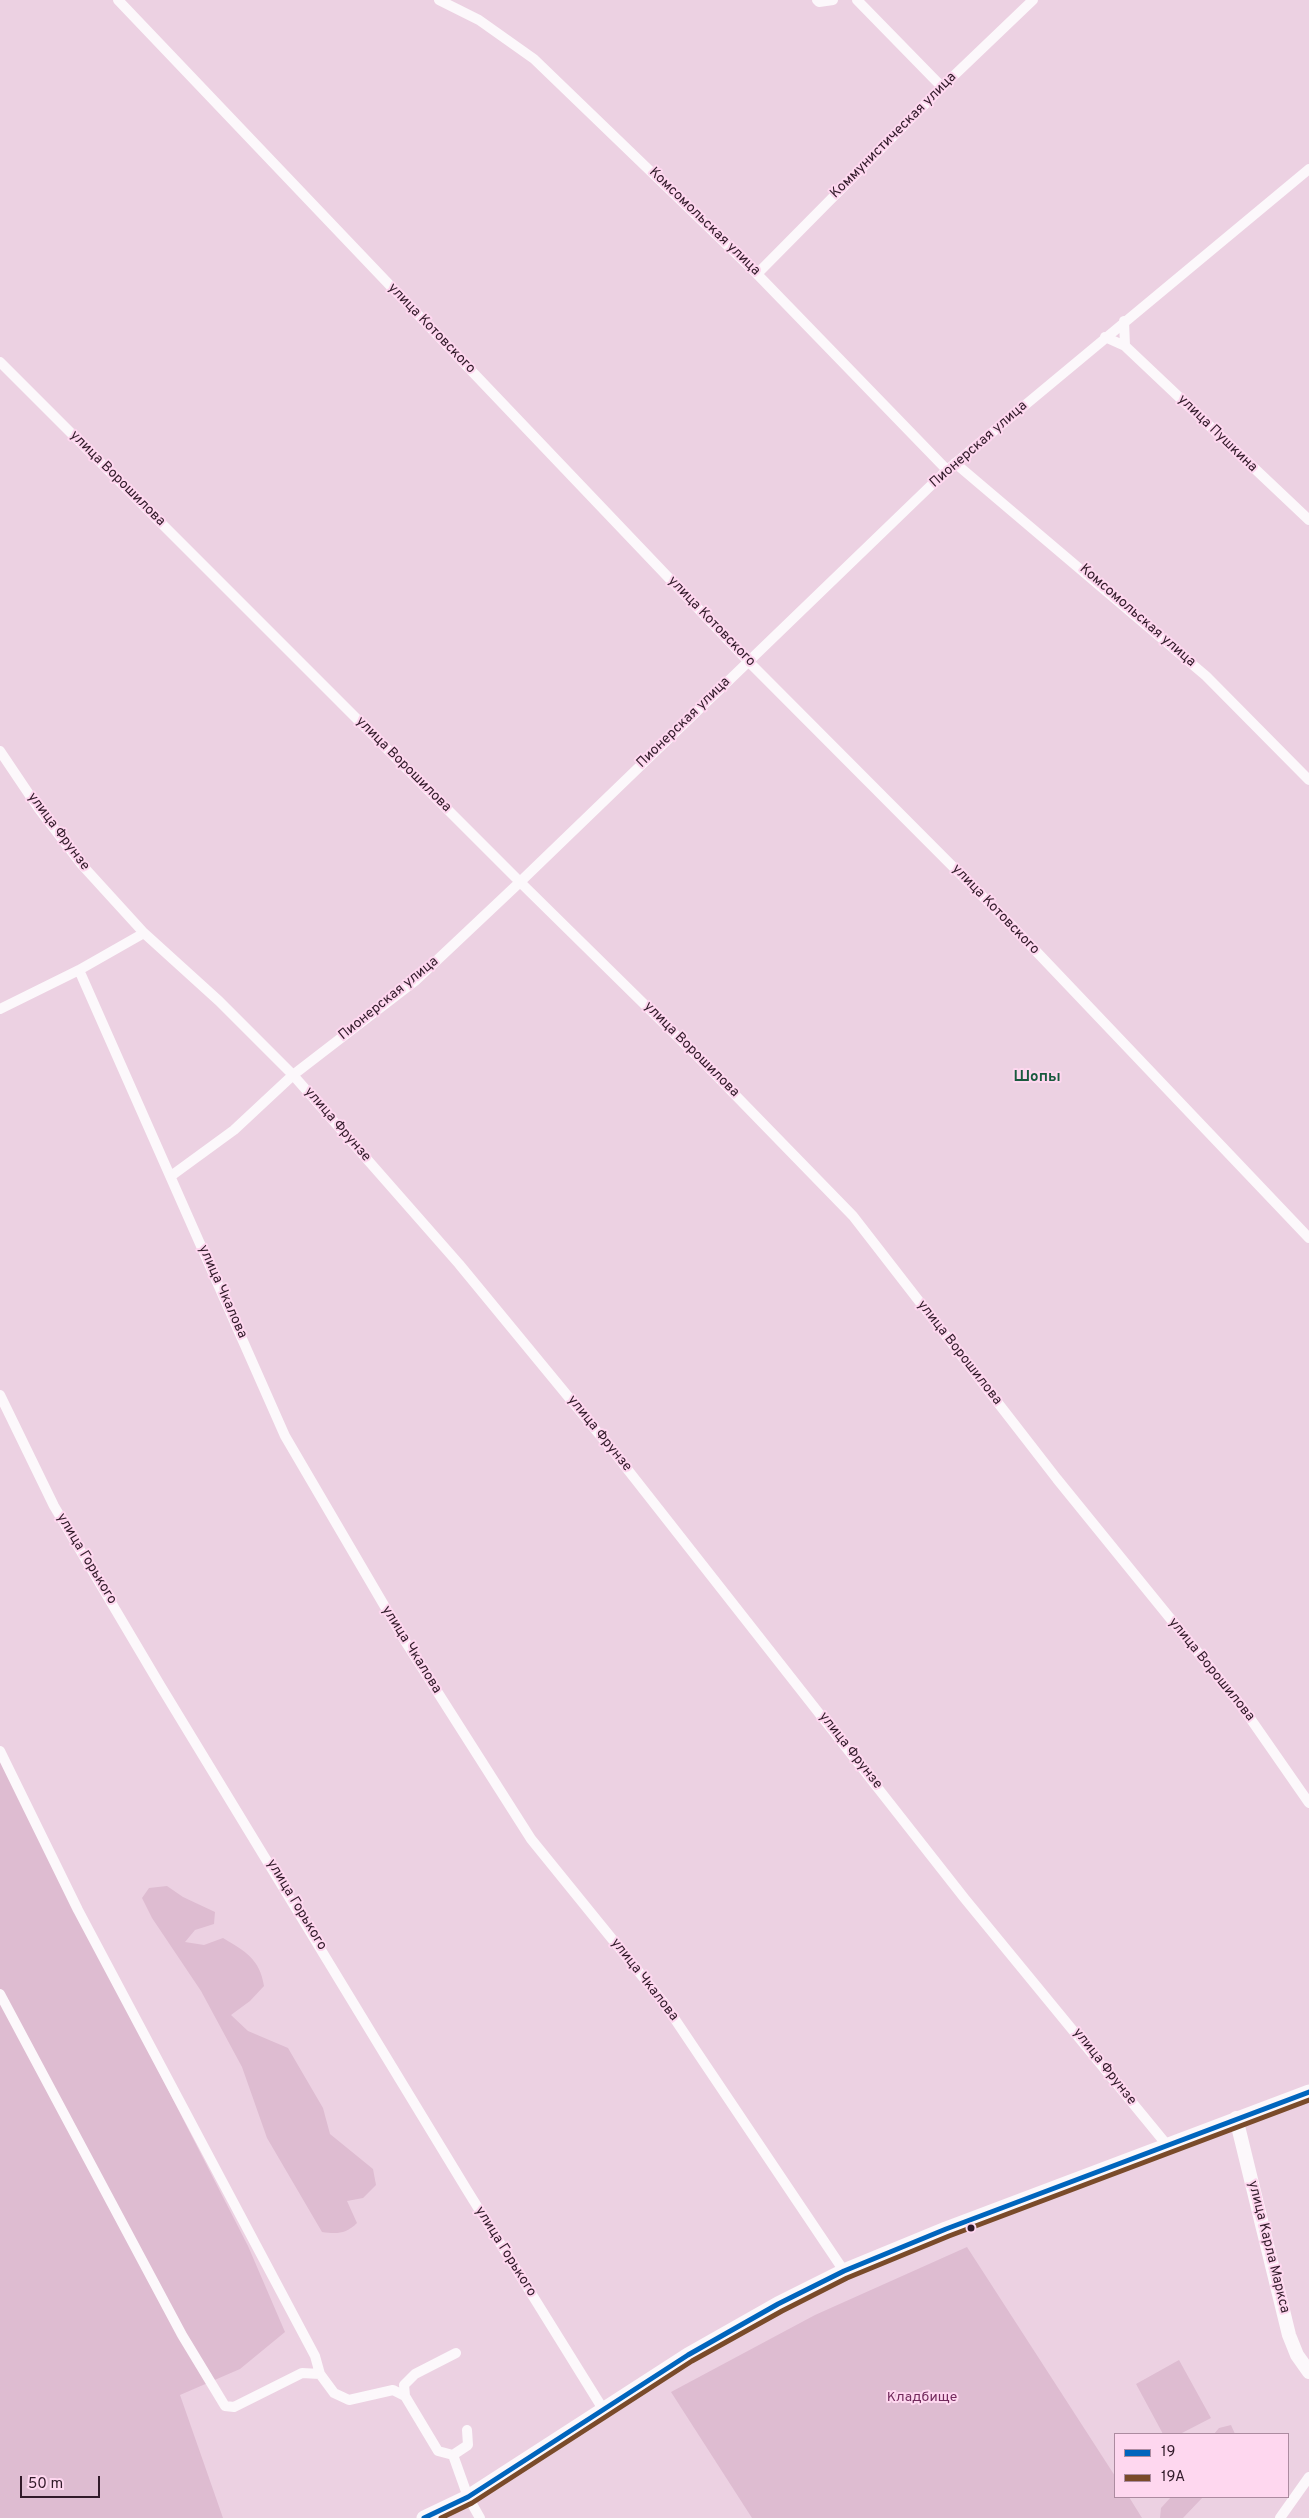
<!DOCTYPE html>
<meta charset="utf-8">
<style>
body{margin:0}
#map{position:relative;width:1309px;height:2518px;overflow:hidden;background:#ecd1e2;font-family:Overpass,sans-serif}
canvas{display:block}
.legend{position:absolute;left:1114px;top:2433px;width:175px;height:65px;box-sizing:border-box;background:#fed7ef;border:1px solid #ac8ba0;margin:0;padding:6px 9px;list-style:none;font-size:15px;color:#311a29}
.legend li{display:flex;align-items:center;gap:10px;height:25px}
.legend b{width:25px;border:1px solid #ac8ba0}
.scale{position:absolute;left:20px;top:2476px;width:80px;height:22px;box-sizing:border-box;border:2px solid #311a29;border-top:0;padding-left:6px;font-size:15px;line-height:18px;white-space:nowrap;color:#311a29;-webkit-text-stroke:4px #fed7ef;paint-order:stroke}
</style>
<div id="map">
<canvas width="1309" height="2518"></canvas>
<ul class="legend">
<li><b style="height:6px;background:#0065bd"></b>19</li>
<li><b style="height:6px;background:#7a4b2a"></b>19А</li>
</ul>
<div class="scale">50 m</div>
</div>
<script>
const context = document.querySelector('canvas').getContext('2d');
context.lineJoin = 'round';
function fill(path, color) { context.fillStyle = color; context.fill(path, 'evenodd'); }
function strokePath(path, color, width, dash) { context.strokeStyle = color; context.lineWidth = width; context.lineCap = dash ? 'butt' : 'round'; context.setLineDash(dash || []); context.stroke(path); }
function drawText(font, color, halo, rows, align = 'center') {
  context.font = font + ' Overpass,sans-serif'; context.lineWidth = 4; context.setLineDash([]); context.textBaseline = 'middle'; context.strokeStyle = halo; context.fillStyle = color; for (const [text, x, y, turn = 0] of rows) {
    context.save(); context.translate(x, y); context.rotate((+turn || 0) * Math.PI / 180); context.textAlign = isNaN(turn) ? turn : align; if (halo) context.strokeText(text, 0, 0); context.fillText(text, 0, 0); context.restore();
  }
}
const green = new Path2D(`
 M0,1761L248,2246L285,2332L240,2369L180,2395L223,2518H0Z
 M167,1886L183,1897L215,1912L214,1924L195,1930L185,1942L204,1945L223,1938C245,1951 260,1959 264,1986L250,2001L231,2015L248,2031L288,2048L323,2108L330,2134L373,2169L376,2185L363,2198L347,2201L357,2223C346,2234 337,2234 322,2232L267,2138L242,2067L201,1991L152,1918L142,1898L149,1888Z
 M967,2247L1115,2476V2497H1129L1142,2518H752L671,2392L815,2315Z
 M1179,2360L1211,2418L1180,2434H1163L1136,2384Z
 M1231,2425L1235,2434H1214L1219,2428Z
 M1171,2497H1203L1183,2518H1160L1161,2508Z`);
const minor = new Path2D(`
 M118,0L748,661L1013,927L1309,1238
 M439,0L479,20L534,59L757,274L947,470
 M817,0L819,2L833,0
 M857,0L942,87
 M757,274L942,87L1033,0
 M1124,321L1125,346
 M1105,337L1125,346L1309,520
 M0,362L520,882L706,1065L853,1216L1057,1479L1243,1708L1309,1803
 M955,463L1206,676L1309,780
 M0,751L39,809L82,865L144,933L219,1001L293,1075L459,1264L613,1451L965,1899L1167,2145
 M79,970L285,1436L405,1641L531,1839L664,2003L844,2271
 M0,1009L79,970L144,933
 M171,1176L234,1130L293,1075L415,981L520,882L947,470L1309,169
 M0,1395L54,1506L160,1685L467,2190L603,2409
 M0,1751L78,1910L315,2356L320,2374
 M0,1994L182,2335L225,2406L234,2407L302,2373L320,2374L334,2393L349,2400L393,2390L405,2396L438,2451L453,2455L468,2445L467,2430
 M405,2396L404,2385L415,2374L456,2353
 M453,2455L468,2497L480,2518
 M1280,2518L1309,2477`);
const secondary = new Path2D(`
 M1236,2118L1289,2335L1297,2355L1309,2372`);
const primary = new Path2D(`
 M424,2518L468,2497L688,2355L778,2304L844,2271L946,2229L1309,2092`);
const bus1 = new Path2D(`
 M424,2518L468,2497L688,2355L778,2304L844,2271L946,2229L1309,2092`);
const bus2 = new Path2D(`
 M441,2518L472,2503L692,2361L782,2311L847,2278L949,2236L1309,2100`);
const markers = [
 [971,2228,4.5,"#311a29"]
];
const streetNames = [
 ["Коммунистическая улица",894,136,-45],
 ["Комсомольская улица",704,222,44],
 ["улица Котовского",431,329,46],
 ["улица Пушкина",1217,434,44],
 ["Пионерская улица",979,445,-41],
 ["улица Ворошилова",117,479,45],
 ["Комсомольская улица",1137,616,41],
 ["улица Котовского",711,622,46],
 ["Пионерская улица",684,723,-44],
 ["улица Ворошилова",403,765,45],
 ["улица Фрунзе",58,832,53],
 ["улица Котовского",995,910,46],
 ["Пионерская улица",389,999,-39],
 ["улица Ворошилова",691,1050,45],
 ["улица Фрунзе",337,1125,49],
 ["улица Чкалова",222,1292,66],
 ["улица Ворошилова",959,1353,52],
 ["улица Фрунзе",599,1434,51],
 ["улица Горького",86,1559,59],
 ["улица Чкалова",411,1650,58],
 ["улица Ворошилова",1211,1670,51],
 ["улица Фрунзе",850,1751,52],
 ["улица Горького",296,1905,59],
 ["улица Чкалова",644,1980,52],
 ["улица Фрунзе",1104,2067,52],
 ["улица Карла Маркса",1268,2247,76],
 ["улица Горького",505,2252,58]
];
const parkNames = [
 ["Кладбище",922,2398]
];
const neighbourhoodNames = [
 ["Шопы",1037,1078]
];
fill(green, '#debcd1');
strokePath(minor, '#fcf8fb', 10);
strokePath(secondary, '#fcf8fb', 14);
strokePath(primary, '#fcf8fb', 15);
strokePath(bus1, '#0065bd', 5);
strokePath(bus2, '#7a4b2a', 5);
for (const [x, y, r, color] of markers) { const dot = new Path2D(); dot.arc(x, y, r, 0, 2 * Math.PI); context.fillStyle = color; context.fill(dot); strokePath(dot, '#fed7ef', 2); }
drawText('14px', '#311a29', '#fed7ef', streetNames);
drawText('14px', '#72295c', '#fed7ef', parkNames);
drawText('bold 15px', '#195a3e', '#fed7ef', neighbourhoodNames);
</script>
